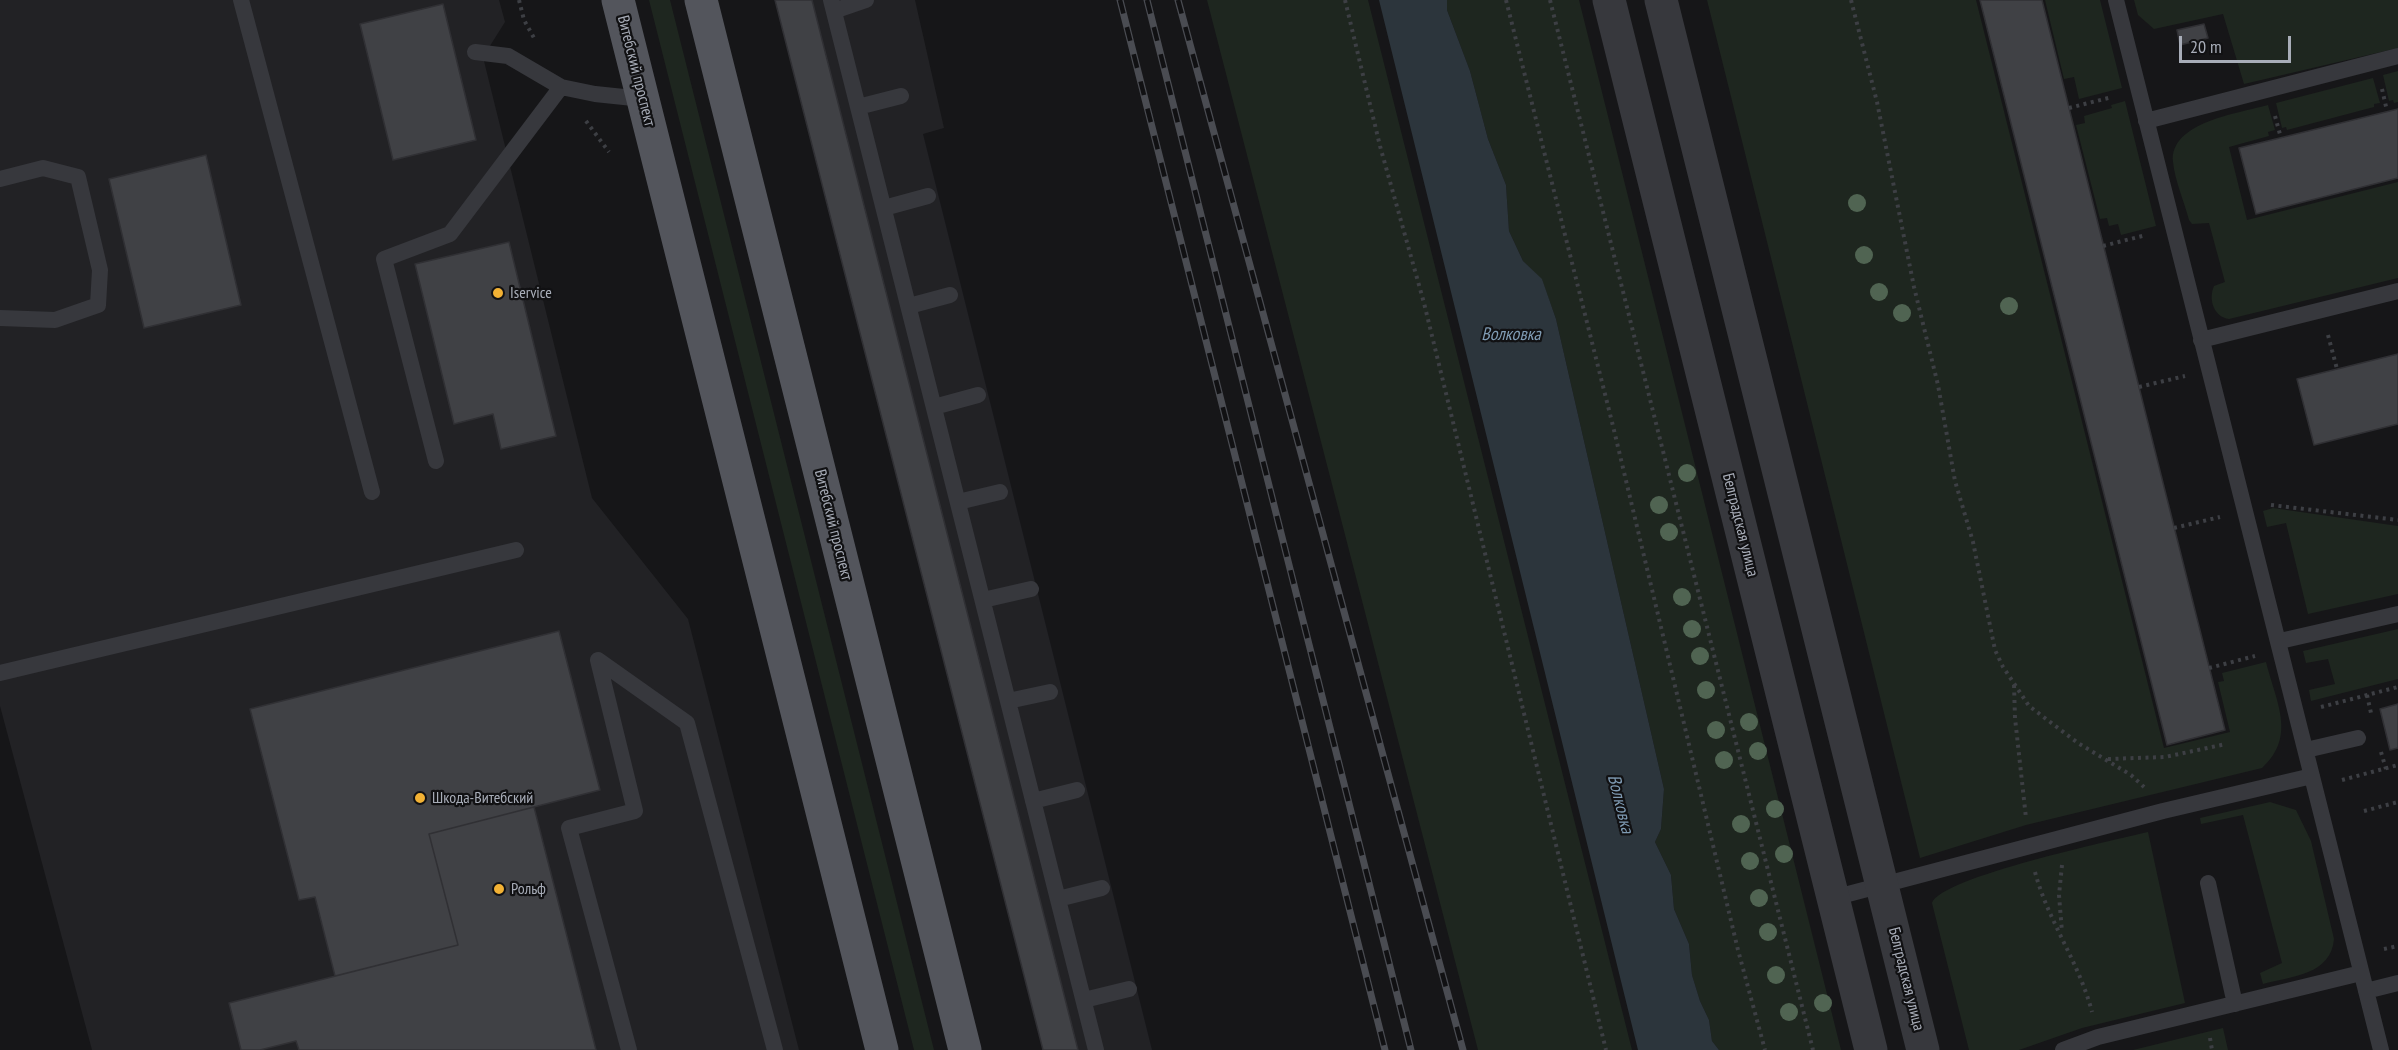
<!DOCTYPE html>
<meta charset="utf-8">
<style>
body{margin:0}
#map{position:relative;width:2398px;height:1050px;overflow:hidden;background:#161618;font-family:"PT Sans Narrow",sans-serif}
canvas{display:block}
.scale{position:absolute;left:2179px;top:36px;width:112px;height:27px;box-sizing:border-box;border:3px solid #a8adb8;border-top:0;padding-left:8px;font-size:18px;line-height:21px;white-space:nowrap;color:#a8adb8;-webkit-text-stroke:4px #111113;paint-order:stroke}
</style>
<div id="map">
<canvas width="2398" height="1050"></canvas>
<div class="scale">20 m</div>
</div>
<script>
const context = document.querySelector('canvas').getContext('2d');
context.lineJoin = 'round';
function fill(path, color) { context.fillStyle = color; context.fill(path, 'evenodd'); }
function strokePath(path, color, width, dash) { context.strokeStyle = color; context.lineWidth = width; context.lineCap = dash ? 'butt' : 'round'; context.setLineDash(dash || []); context.stroke(path); }
function drawText(font, color, halo, rows, align = 'center') {
  context.font = font + ' "PT Sans Narrow",sans-serif'; context.lineWidth = 4.5; context.setLineDash([]); context.textBaseline = 'middle'; context.strokeStyle = halo; context.fillStyle = color; for (const [text, x, y, turn = 0] of rows) {
    context.save(); context.translate(x, y); context.rotate((+turn || 0) * Math.PI / 180); context.textAlign = isNaN(turn) ? turn : align; if (halo) context.strokeText(text, 0, 0); context.fillText(text, 0, 0); context.restore();
  }
}
const built = new Path2D(`
 M0,0H499L505,22L483,57L592,498L688,619L799,1050H92L0,706Z
 M780,0H915L944,128L923,134L1152,1050H1043Z`);
const green = new Path2D(`
 M649,0H670L934,1050H914Z
 M1207,0H1368L1632,1050H1478Z
 M1447,0H1579L1841,1050H1719L1712,1041L1709,1020L1700,1001L1692,975L1689,944L1674,909L1671,875L1655,842L1661,829L1664,789L1556,319L1542,280L1523,261L1509,231L1506,185L1488,139L1470,71L1447,10Z
 M1707,0H1976L2164,748L2230,732L2218,682L2224,681L2222,673L2266,662C2276,702 2297,736 2262,768L2026,825L1920,858Z
 M2045,0H2100L2122,88L2079,99L2074,77L2064,79Z
 M2134,0H2398V48L2244,84L2223,14L2154,29L2138,15Z
 M2398,71V102L2394,103L2393,100L2389,101L2383,75Z
 M2373,78L2380,103L2374,104V107L2287,130L2286,127L2282,128L2276,103Z
 M2125,101L2156,226L2121,235L2118,224L2109,226L2107,218L2100,219L2076,125L2085,123L2084,116L2112,108L2111,105Z
 M2268,105L2275,130L2268,132L2269,136L2229,147L2247,220L2398,182V278L2229,319C2214,317 2208,300 2214,286L2225,282L2209,223L2192,224L2189,220C2184,201 2175,181 2173,162C2169,122 2240,113 2268,105Z
 M2273,508L2398,526V594L2308,614L2286,523L2267,527L2263,511Z
 M2398,629V679L2311,701L2309,690L2335,684L2328,659L2306,663L2303,651Z
 M2270,802L2296,810L2311,841L2334,939C2331,975 2292,976 2263,984L2260,973L2282,963L2243,815L2201,824L2200,818Z
 M2148,832L2185,1003L2082,1028L2019,1050H1969L1932,903C1941,877 2115,840 2148,832Z
 M2223,1028L2228,1050H2133Z`);
const water = new Path2D(`
 M1379,0H1447V10L1470,71L1488,139L1506,185L1509,231L1523,261L1542,279L1556,319L1664,789L1661,829L1655,842L1671,875L1674,909L1689,944L1692,975L1700,1001L1709,1020L1712,1041L1719,1050H1638Z`);
const building = new Path2D(`
 M775,0H812L1078,1050H1043Z
 M1980,0H2042L2225,730L2167,745Z
 M443,4L476,140L393,160L360,24Z
 M2204,24L2208,38L2180,45L2177,30Z
 M2398,109V178L2256,214L2239,148Z
 M206,155L241,305L144,328L109,179Z
 M509,242L556,436L501,449L493,414L454,424L415,264Z
 M2398,354V424L2314,445L2297,379Z
 M559,631L600,790L429,834L458,945L335,976L315,897L299,900L250,709Z
 M2398,704V748L2390,750L2380,709Z
 M534,807L596,1050H299L296,1041L260,1050H241L229,1003L458,945L429,834Z`);
const path = new Path2D(`
 M519,0L524,20L534,38
 M1345,0L1380,146L1424,303L1606,1050
 M1506,0L1613,426L1738,950L1765,1050
 M1550,0L1813,1050
 M1851,0L1877,102L1914,287L1938,385L1955,481L1973,542L1995,650L2003,667L2029,706L2078,743L2131,775L2144,787
 M2382,89L2387,111
 M2069,108L2112,97
 M2275,116L2281,138
 M586,121L609,152
 M2103,246L2146,235
 M2328,335L2337,369
 M2139,387L2185,376
 M2271,505L2398,520
 M2174,528L2220,517
 M2209,668L2255,656
 M2014,685L2015,718L2026,818
 M2367,695L2371,713
 M2321,707L2398,687
 M2381,752L2386,769
 M2108,759L2165,757L2226,744
 M2342,780L2398,765
 M2364,811L2398,802
 M2062,865L2059,895L2062,932
 M2035,872C2048,921 2079,962 2092,1012
 M2384,949L2398,946
 M2210,1038L2212,1050`);
const service = new Path2D(`
 M241,0L372,492
 M831,0L1096,1050
 M2116,0L2381,1050
 M834,11L866,0
 M475,52L508,56L561,87L595,94L643,99
 M858,107L901,96
 M2146,121L2398,56
 M0,179L43,168L78,177L100,270L98,305L55,320L0,318
 M884,208L928,196
 M909,306L950,295
 M2201,340L2398,291
 M934,407L978,395
 M436,461L384,259L450,234L561,87
 M958,502L1000,492
 M983,600L1031,589
 M2280,641L2398,614
 M0,673L516,550
 M1008,701L1050,692
 M2306,750L2358,738
 M1033,801L1077,790
 M2208,883L2235,1004
 M1833,898L2163,811L2312,776
 M1058,899L1102,888
 M2366,991L2398,983
 M1084,1000L1129,989
 M629,1050L569,828L635,811L598,660L687,723L775,1050
 M2063,1050L2098,1037L2361,973`);
const tertiary = new Path2D(`
 M1609,0L1871,1050
 M1661,0L1923,1050`);
const primary = new Path2D(`
 M618,0L882,1050
 M701,0L965,1050`);
const rail = new Path2D(`
 M1120,0L1385,1050
 M1147,0L1411,1050
 M1178,0L1463,1050`);
const trees = [
 [1857,203],
 [1864,255],
 [1879,292],
 [2009,306],
 [1902,313],
 [1687,473],
 [1659,505],
 [1669,532],
 [1682,597],
 [1692,629],
 [1700,656],
 [1706,690],
 [1749,722],
 [1716,730],
 [1758,751],
 [1724,760],
 [1775,809],
 [1741,824],
 [1784,854],
 [1750,861],
 [1759,898],
 [1768,932],
 [1776,975],
 [1823,1003],
 [1789,1012]
];
const markers = [
 [498,293,6,"#f2b134"],
 [420,798,6,"#f2b134"],
 [499,889,6,"#f2b134"]
];
const streetNames = [
 ["Витебский проспект",636,71,76],
 ["Витебский проспект",833,525,76],
 ["Белградская улица",1740,525,76],
 ["Белградская улица",1906,979,76]
];
const poiNames = [
 ["Iservice",510,293],
 ["Шкода-Витебский",432,798],
 ["Рольф",511,889]
];
const waterNames = [
 ["Волковка",1511,335],
 ["Волковка",1620,804,76]
];
fill(built, '#222225');
fill(green, '#1e261f');
fill(water, '#2c353c');
fill(building, '#404145');
strokePath(building, '#303034', 1.5);
strokePath(path, '#3d3f44', 4, [3, 4.5]);
strokePath(service, '#37383d', 16);
strokePath(tertiary, '#37383d', 33);
strokePath(primary, '#53555c', 33);
strokePath(rail, '#4a4c52', 7);
strokePath(rail, '#111113', 4.5, [14]);
context.fillStyle = '#506452';
for (const [x, y] of trees) { context.beginPath(); context.arc(x, y, 9, 0, 2 * Math.PI); context.fill(); }
for (const [x, y, r, color] of markers) { const dot = new Path2D(); dot.arc(x, y, r, 0, 2 * Math.PI); context.fillStyle = color; context.fill(dot); strokePath(dot, '#111113', 2); }
drawText('16px', '#a8adb8', '#111113', streetNames);
drawText('16px', '#a8adb8', '#111113', poiNames, 'left');
drawText('italic 18px', '#7f9bb3', '#111113', waterNames);
</script>
